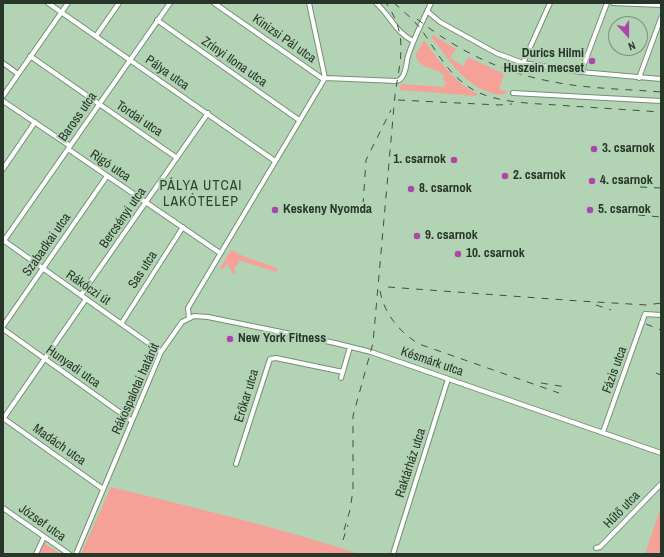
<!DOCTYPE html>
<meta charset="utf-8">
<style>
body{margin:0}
#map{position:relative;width:664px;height:557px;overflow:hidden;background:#b2d3b4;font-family:"Archivo Narrow",sans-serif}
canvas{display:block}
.frame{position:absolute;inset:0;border:4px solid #283529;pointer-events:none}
.north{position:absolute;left:608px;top:16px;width:40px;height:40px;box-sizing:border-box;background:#b2d3b4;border:1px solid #7b947c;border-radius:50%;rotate:159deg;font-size:11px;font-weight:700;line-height:16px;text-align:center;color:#283529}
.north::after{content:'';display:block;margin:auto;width:14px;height:18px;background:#aa47ad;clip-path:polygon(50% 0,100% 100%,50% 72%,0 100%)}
</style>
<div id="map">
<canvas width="664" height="557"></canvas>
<div class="frame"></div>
<div class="north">N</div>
</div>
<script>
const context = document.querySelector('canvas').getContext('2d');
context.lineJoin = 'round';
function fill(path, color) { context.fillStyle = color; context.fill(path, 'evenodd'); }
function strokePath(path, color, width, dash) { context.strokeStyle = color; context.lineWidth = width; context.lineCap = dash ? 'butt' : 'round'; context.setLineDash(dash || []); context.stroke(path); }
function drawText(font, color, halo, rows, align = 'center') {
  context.font = font + ' "Archivo Narrow",sans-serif'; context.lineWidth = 4; context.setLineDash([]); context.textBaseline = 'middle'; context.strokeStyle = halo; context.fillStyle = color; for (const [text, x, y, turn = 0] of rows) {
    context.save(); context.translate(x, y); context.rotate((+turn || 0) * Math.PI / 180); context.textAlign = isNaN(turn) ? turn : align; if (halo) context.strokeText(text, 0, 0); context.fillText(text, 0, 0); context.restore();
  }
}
const green = new Path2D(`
 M433,35L456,49L450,58L463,66L468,57L504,74L499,90L507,91L506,93C500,96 495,94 489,92C460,82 449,58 431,37Z
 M424,40C436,57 457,86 477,93L476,96L400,90L401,84L444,87L446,83L443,79L444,75C435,66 417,70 416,54Z
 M231,250L243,256L277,268L276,272L238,260L239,263L234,268L236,272L234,275L227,264L222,270L220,268Z
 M111,487C194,508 278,527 359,554H81Z
 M661,507V554H645Z
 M44,543L60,554H39Z`);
const minor = new Path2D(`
 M48,3L275,161
 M214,3L323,79
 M309,3L325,78
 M376,3C390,15 395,32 413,41
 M613,3L661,5
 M427,11L440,22L496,53L523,63L581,72L661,79
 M157,20L299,120
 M96,36L119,3
 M30,56L177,158
 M3,63L18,74
 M523,63L550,3
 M581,72L607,3
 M325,78L397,81C406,78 406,64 408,56C414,37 423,21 431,3
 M639,78L661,18
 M513,93L661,101
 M3,96L68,3
 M3,101L70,146
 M68,149L220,253
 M3,169L35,122
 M3,240L161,352
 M3,242L170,3
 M81,295L208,113
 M189,318L188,308L325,78
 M121,324L183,227
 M3,326L107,176
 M3,329L132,421
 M341,378L350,347
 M3,418L103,489
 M3,419L86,299
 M603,432L645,314L661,315
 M236,464L270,359L276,358L343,372
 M3,508L69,554
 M596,548L600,547L661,484
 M36,554L44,537
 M76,554L161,352L182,322L194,316L208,317L335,343L371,352L661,453
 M393,554L448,379`);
const rail = new Path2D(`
 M394,3C403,11 413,19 420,28C435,48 445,70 466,85C491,105 539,103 570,106C600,108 631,110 661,112
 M417,19C458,51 503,73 554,82C589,89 626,89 661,92
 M398,100L499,105L512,104
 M640,187L661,188
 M363,205L366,160L391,110
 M638,215L661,217
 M388,287L579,301L647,305L661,303
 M380,291C384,313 399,332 419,344L559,393
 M596,305L611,310
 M646,324L661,330
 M656,373L661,375
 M541,383L566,387
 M344,530L350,510L353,490V416L373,343L395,95C400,59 409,36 386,3
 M343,540L348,525`);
const markers = [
 [592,61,4,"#aa47ad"],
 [594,149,4,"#aa47ad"],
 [454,160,4,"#aa47ad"],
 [505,176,4,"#aa47ad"],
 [592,181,4,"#aa47ad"],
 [411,189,4,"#aa47ad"],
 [275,210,4,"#aa47ad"],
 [590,210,4,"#aa47ad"],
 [417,236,4,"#aa47ad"],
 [458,254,4,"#aa47ad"],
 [230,339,4,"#aa47ad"]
];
const streetNames = [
 ["Kinizsi Pál utca",284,39,35],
 ["Zrínyi Ilona utca",234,62,35],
 ["Pálya utca",167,73,35],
 ["Baross utca",78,117,-55],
 ["Tordai utca",139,119,34],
 ["Rigó utca",110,166,34],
 ["Bercsényi utca",123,218,-55],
 ["Szabadkai utca",47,245,-55],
 ["Sas utca",143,270,-57],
 ["Rákóczi út",88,288,35],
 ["Késmárk utca",432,362,19],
 ["Hunyadi utca",73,367,35],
 ["Fázis utca",615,370,-70],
 ["Rákospalotai határút",136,389,-66],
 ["Erőkar utca",247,396,-73],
 ["Madách utca",59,445,35],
 ["Raktárház utca",411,463,-72],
 ["Hűtő utca",622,510,-46],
 ["József utca",42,523,35]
];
const poiNames = [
 ["Durics Hilmi",584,54,"right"],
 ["Huszein mecset",584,69,"right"],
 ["3. csarnok",602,149],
 ["1. csarnok",446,160,"right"],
 ["2. csarnok",513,176],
 ["4. csarnok",600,181],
 ["8. csarnok",419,189],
 ["Keskeny Nyomda",283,210],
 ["5. csarnok",598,210],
 ["9. csarnok",425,236],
 ["10. csarnok",466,254],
 ["New York Fitness",238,339]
];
const neighbourhoodNames = [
 ["PÁLYA UTCAI",201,186],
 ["LAKÓTELEP",201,202]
];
fill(green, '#f6a198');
strokePath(minor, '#729174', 6);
strokePath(minor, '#fff', 4);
strokePath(rail, '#3f4f40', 1, [7, 7]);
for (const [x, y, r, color] of markers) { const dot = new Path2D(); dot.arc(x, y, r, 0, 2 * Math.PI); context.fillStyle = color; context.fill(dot); strokePath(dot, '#b2d3b4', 1.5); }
drawText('13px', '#283529', '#b2d3b4', streetNames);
drawText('bold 13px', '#283529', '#b2d3b4', poiNames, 'left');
context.letterSpacing = '1px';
drawText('14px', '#28452b', '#b2d3b4', neighbourhoodNames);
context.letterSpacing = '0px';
</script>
